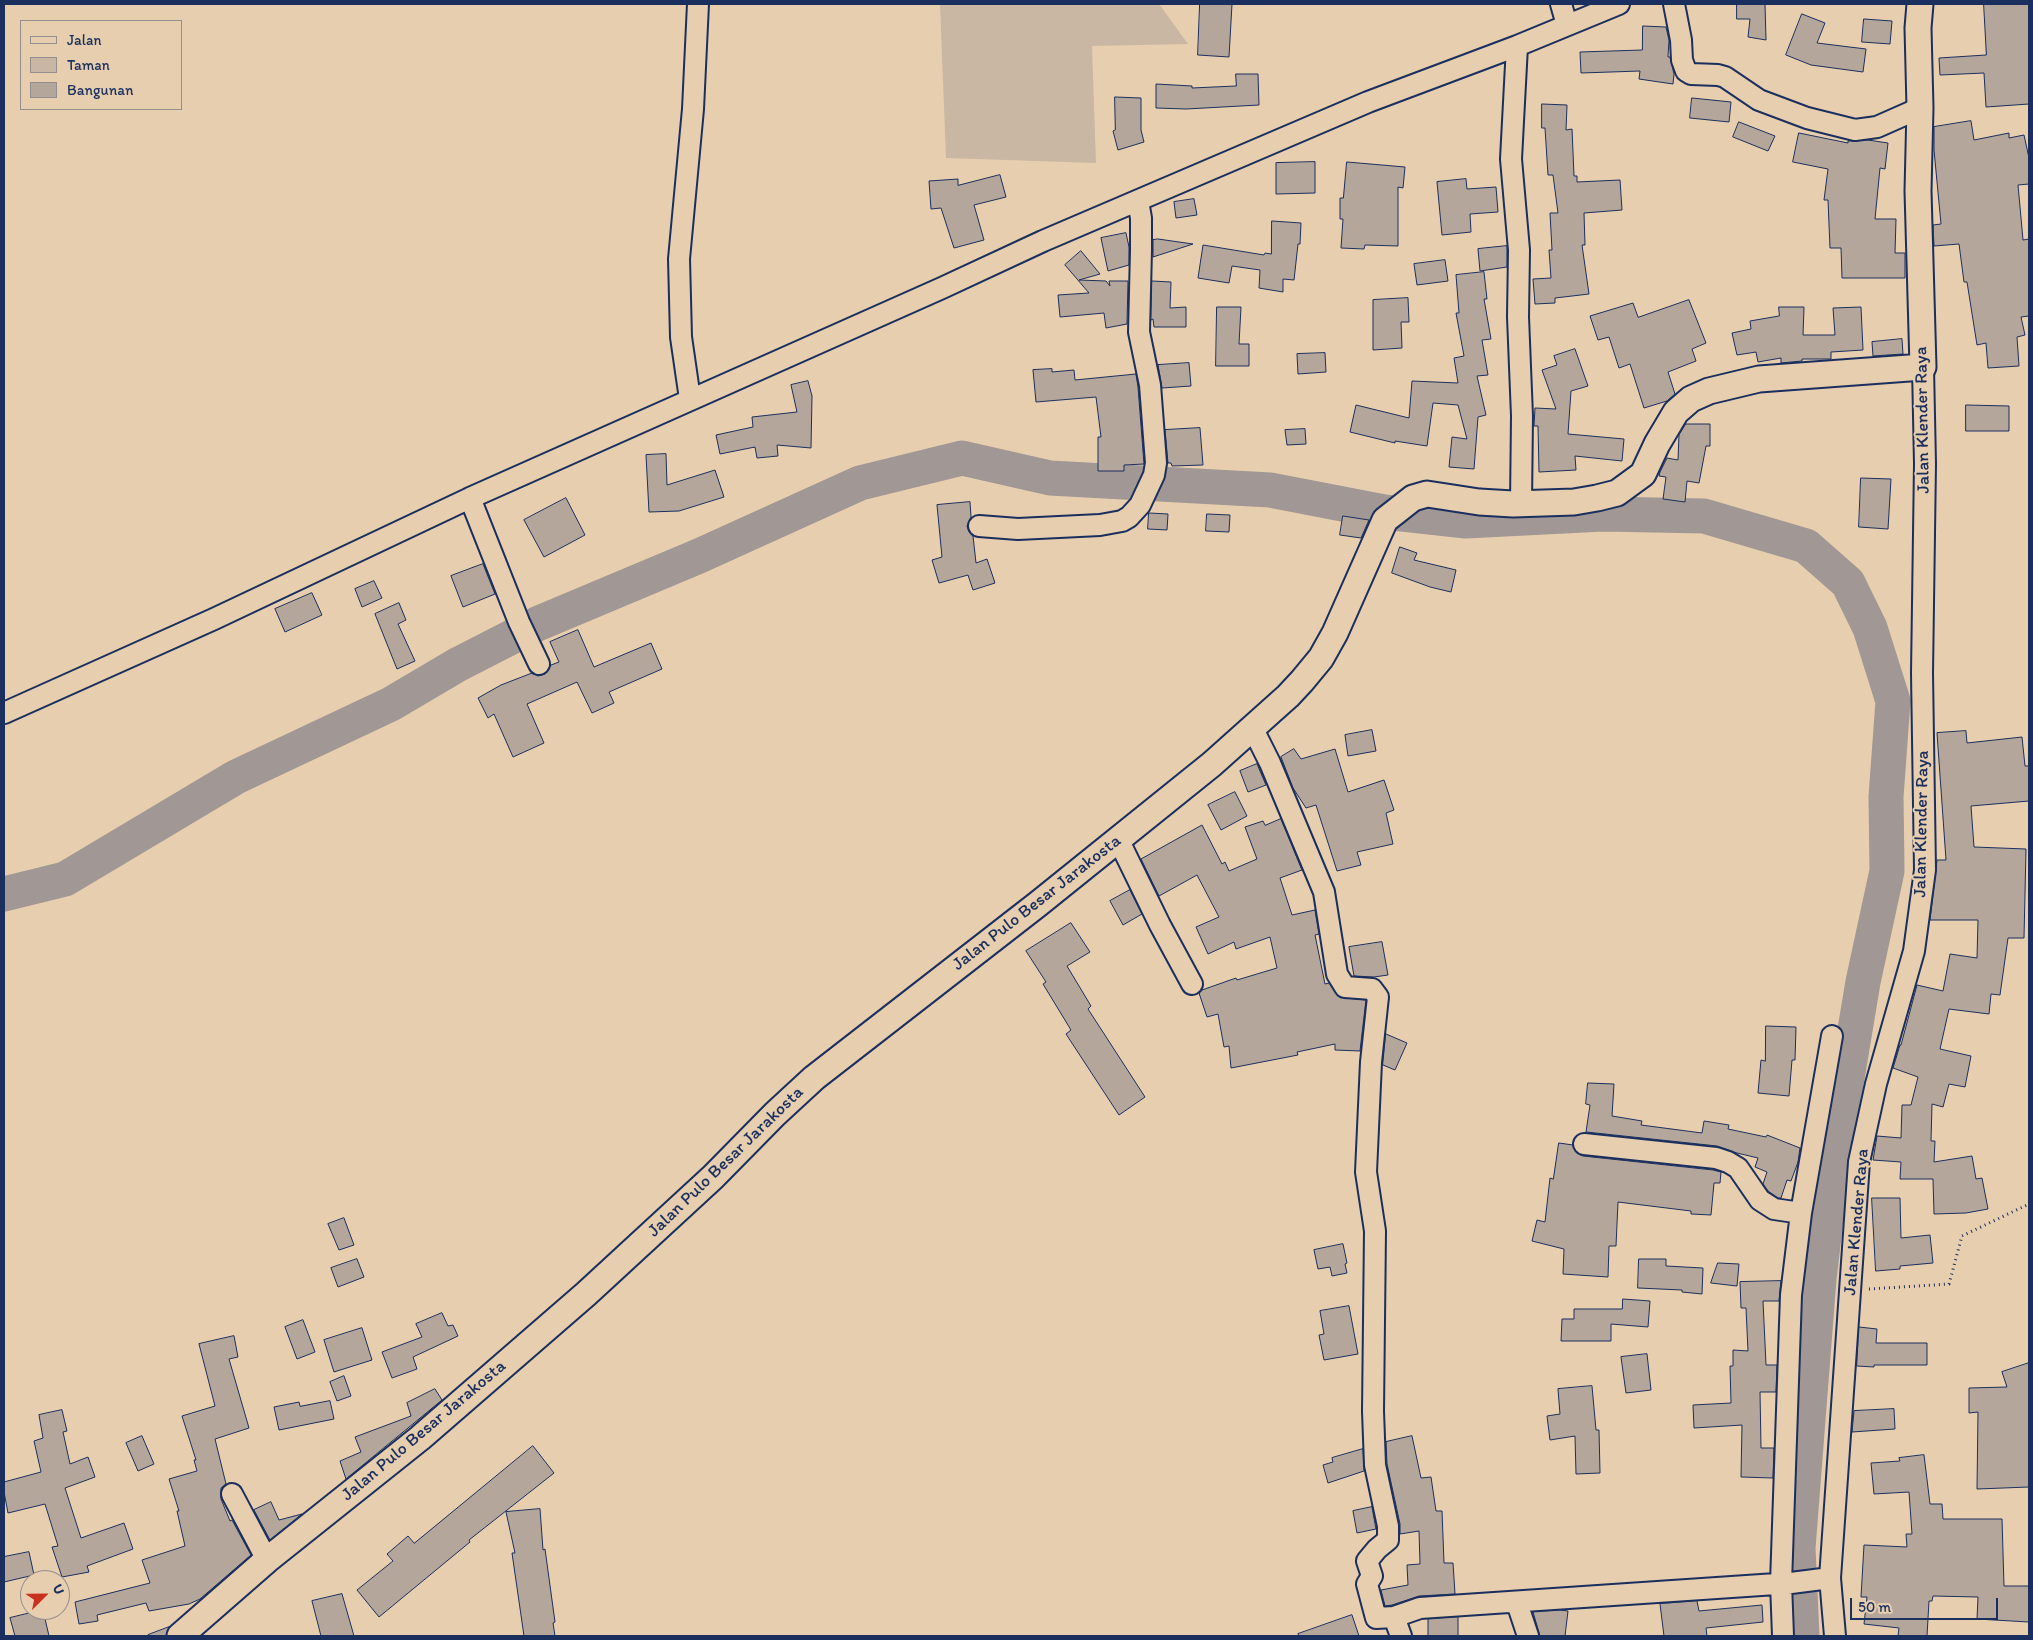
<!DOCTYPE html>
<style>
body{margin:0}
#map{position:relative;width:2033px;height:1640px;overflow:hidden;background:#e7ceaf;font-family:Itim,sans-serif}
canvas{display:block}
.frame{position:absolute;inset:0;border:5px solid #1b2f5e;pointer-events:none}
.legend{position:absolute;left:20px;top:20px;width:162px;height:90px;box-sizing:border-box;background:#e7ceaf;border:1px solid #958e8f;margin:0;padding:6px 9px;list-style:none;font-size:15px;color:#1b2f5e}
.legend li{display:flex;align-items:center;gap:10px;height:25px}
.legend b{width:25px;border:1px solid #958e8f}
.north{position:absolute;left:20px;top:1570px;width:50px;height:50px;box-sizing:border-box;background:#e7ceaf;border:1px solid #958e8f;border-radius:50%;rotate:67deg;font-size:14px;font-weight:700;line-height:20px;text-align:center;color:#1b2f5e}
.north::after{content:'';display:block;margin:auto;width:18px;height:22px;background:#c8321e;clip-path:polygon(50% 0,100% 100%,50% 72%,0 100%)}
.scale{position:absolute;left:1850px;top:1598px;width:148px;height:22px;box-sizing:border-box;border:2px solid #1b2f5e;border-top:0;padding-left:6px;font-size:15px;line-height:18px;white-space:nowrap;color:#1b2f5e;-webkit-text-stroke:4px #e7ceaf;paint-order:stroke}
</style>
<div id="map">
<canvas width="2033" height="1640"></canvas>
<div class="frame"></div>
<ul class="legend">
<li><b style="height:6px;background:#e7ceaf"></b>Jalan</li>
<li><b style="height:14px;background:#cab7a3"></b>Taman</li>
<li><b style="height:14px;background:#b4a69b"></b>Bangunan</li>
</ul>
<div class="north">U</div>
<div class="scale">50 m</div>
</div>
<script>
const context = document.querySelector('canvas').getContext('2d');
context.lineJoin = 'round';
function fill(path, color) { context.fillStyle = color; context.fill(path, 'evenodd'); }
function strokePath(path, color, width, dash) { context.strokeStyle = color; context.lineWidth = width; context.lineCap = dash ? 'butt' : 'round'; context.setLineDash(dash || []); context.stroke(path); }
function drawText(font, color, halo, rows, align = 'center') {
  context.font = font + ' Itim,sans-serif'; context.lineWidth = 4; context.setLineDash([]); context.textBaseline = 'middle'; context.strokeStyle = halo; context.fillStyle = color; for (const [text, x, y, turn = 0] of rows) {
    context.save(); context.translate(x, y); context.rotate((+turn || 0) * Math.PI / 180); context.textAlign = isNaN(turn) ? turn : align; if (halo) context.strokeText(text, 0, 0); context.fillText(text, 0, 0); context.restore();
  }
}
const green = new Path2D(`
 M940,4H1159L1188,44L1092,46L1096,163L946,158Z`);
const river = new Path2D(`
 M4,894L65,879L236,777L391,704L457,665L537,624L699,556L860,483L962,458L1050,478L1270,490L1384,512L1466,521L1603,514L1704,516L1806,546L1848,583L1870,628L1893,701L1886,797L1887,871L1863,982L1832,1168L1819,1279L1798,1548L1802,1636`);
const building = new Path2D(`
 M1200,4H1232L1229,57L1198,55Z
 M1737,4H1765L1766,40L1748,37L1750,19H1737Z
 M1984,4H2029V104L1986,107L1984,73L1940,75L1939,58L1986,55Z
 M1802,14L1825,23L1817,43L1866,49L1863,72L1811,65L1786,55Z
 M1864,19L1892,21L1890,44L1862,42Z
 M1643,26L1666,27L1669,40L1668,57H1670L1674,74L1673,84L1639,79L1640,71L1581,73L1580,52L1642,50Z
 M1236,74H1258L1259,105L1186,109L1156,108V84L1192,86V88L1236,86Z
 M1115,97L1141,98V130L1144,142L1118,150L1113,131L1115,130Z
 M1692,98L1731,102L1729,122L1690,118Z
 M1542,104L1567,105L1566,130L1572,129L1574,176H1577V182L1620,180L1622,210L1584,213L1585,245H1582L1589,294L1555,298V303L1535,304L1533,279L1551,278L1549,250H1552L1550,213H1558L1553,175H1548L1545,128H1542Z
 M1971,121L1974,140L2009,133V138L2024,135L2029,158V184L2018,185L2023,240L2029,239V316L2021,317L2025,335L2017,337L2019,366L1988,368L1986,343L1977,345L1967,282H1964L1959,244L1934,246L1933,225L1941,224L1934,150V127Z
 M1739,122L1775,136L1768,151L1733,137Z
 M1799,133L1848,143V141L1868,140L1888,143L1885,169L1880,168L1875,219H1896L1895,253H1905V278H1842L1841,248H1830L1828,200H1824L1828,169L1793,162Z
 M1315,162V193L1276,194V163Z
 M1347,162L1405,167L1403,188L1398,187V246L1365,245L1364,249L1341,248L1343,219H1340V198H1343Z
 M1000,175L1006,197L974,205L984,240L954,248L941,208L931,209L929,181L958,179V185Z
 M1466,179L1467,189L1496,187L1498,212L1470,214L1471,232L1442,235L1437,182Z
 M1194,199L1197,215L1176,218L1174,202Z
 M1272,221L1301,223L1300,244H1298L1294,280L1283,279V292L1259,288L1260,270L1232,266L1229,283L1198,278L1203,245L1264,255L1265,253L1271,254Z
 M1126,233L1129,247V265L1108,271L1101,238Z
 M1158,239L1193,244L1153,257V240Z
 M1507,246V267L1480,271L1478,249Z
 M1081,251L1100,274L1079,280L1106,281L1110,286L1109,281H1128L1127,324L1106,328L1104,313L1060,317L1058,295L1089,293L1065,265Z
 M1445,260L1448,281L1417,285L1414,264Z
 M1484,272L1487,299H1484L1491,339L1482,340L1488,375L1477,376L1486,415L1478,417L1474,469L1449,467L1452,437L1467,439L1458,405L1433,403L1427,446L1395,441V443L1350,432L1356,405L1409,418L1412,381L1458,383L1454,358L1464,356L1456,313H1459L1456,275Z
 M1152,281L1171,282L1170,308L1186,307V327H1154L1153,319L1151,320Z
 M1408,298L1409,322H1401L1402,348L1373,350V300Z
 M1689,300L1706,343L1692,349L1696,361L1668,372L1675,394L1667,401L1644,408L1630,364L1619,368L1609,337L1598,340L1590,316L1633,303L1638,317Z
 M1217,307H1241L1239,344H1249V366H1216Z
 M1779,307H1804L1803,335H1835L1833,308L1861,307L1863,350L1831,352V359H1802V361L1781,363V358L1758,362L1756,352L1737,355L1732,333L1751,329L1750,321L1779,316Z
 M1902,339L1903,354L1873,356L1872,342Z
 M1575,349L1588,386L1571,391L1568,434L1624,439L1622,461L1575,456L1576,470L1539,472L1538,426H1534L1535,408L1556,409L1542,370L1557,365L1554,356Z
 M1325,353L1326,372L1298,374L1297,354Z
 M1189,363L1191,386L1162,388L1158,365Z
 M1052,369V372L1074,370L1075,380L1136,374L1138,387L1144,464L1124,465V471H1098V437H1101L1096,397L1036,402L1033,370Z
 M808,381L812,396L811,448L777,445L778,456L757,458L755,447L720,454L716,435L753,427L752,417L797,412L791,385Z
 M1966,405L2009,406V431H1966Z
 M1686,424H1710V446H1706L1699,483L1687,481L1685,502L1663,499L1666,477L1659,476L1660,472L1667,458L1678,460L1679,435Z
 M1200,428L1203,465L1172,466L1171,463H1168L1165,430Z
 M1305,429L1306,444L1287,445L1285,430Z
 M666,454L667,485L715,470L724,497L679,511L649,512L646,455Z
 M1861,478L1891,479L1888,529L1859,527Z
 M566,498L585,535L544,557L524,520Z
 M970,502L971,517L967,526L969,532L973,536L976,563L987,559L995,583L973,590L968,575L939,583L932,560L942,557L937,505Z
 M1149,513L1168,514L1167,530L1148,529Z
 M1207,514L1230,515L1229,532L1206,531Z
 M1343,516L1369,520L1361,538L1340,535Z
 M1400,547L1417,553L1414,560L1456,570L1451,592L1430,587L1392,573Z
 M483,564L495,594L463,607L451,576Z
 M374,581L382,598L362,607L355,589Z
 M312,593L322,615L285,632L275,609Z
 M399,603L406,620L398,624L415,661L397,669L375,614Z
 M578,630L594,667L651,643L662,669L609,692L614,703L592,713L577,682L527,704L544,743L513,757L494,714L488,718L478,698L501,685L532,673L538,676L545,674L551,665L559,662L550,642Z
 M1372,730L1376,751L1348,756L1345,735Z
 M1966,731L1967,743L2022,737L2025,766H2029V801L1971,806L1974,847L2026,849L2024,938H2008L2000,995L1991,994L1989,1014L1949,1009L1940,1049L1971,1056L1965,1087L1949,1084L1943,1107L1932,1104L1931,1141H1935L1934,1162L1972,1156L1976,1179L1982,1178L1988,1209L1966,1213L1934,1214L1933,1179H1900L1901,1162L1873,1160L1877,1136L1901,1138L1902,1105H1911L1918,1077L1893,1068L1900,1045H1901L1917,985L1943,991L1950,954L1977,958L1978,920H1930L1937,860H1946L1937,733Z
 M1294,749L1301,759L1335,749L1348,792L1384,780L1394,810L1386,813L1393,844L1357,852L1361,865L1337,871L1316,805L1306,808L1293,788L1281,757Z
 M1257,764L1266,785L1248,792L1240,771Z
 M1235,792L1247,816L1221,830L1208,805Z
 M1281,819L1302,870L1280,878L1292,915L1315,910L1319,934L1315,935L1325,984L1329,983L1339,997L1366,1000L1360,1051L1335,1050V1044L1297,1052L1298,1055L1231,1068L1229,1046L1224,1047L1218,1014L1207,1017L1199,993L1202,990L1236,978L1237,980L1277,968L1270,937L1236,949L1234,942L1208,954L1196,927L1219,917L1197,875L1159,896L1141,859L1202,825L1222,864L1225,862L1229,871L1257,859L1245,827L1263,821L1265,825Z
 M1130,890L1142,914L1123,925L1110,901Z
 M1071,923L1090,952L1067,966L1091,1006L1088,1009L1145,1097L1119,1115L1066,1034L1071,1030L1043,984L1046,982L1026,951Z
 M1382,942L1388,975L1374,977L1354,976L1349,947Z
 M1766,1026L1796,1027L1795,1060H1792L1789,1096L1758,1093L1761,1060L1765,1061Z
 M1386,1034L1407,1043L1395,1070L1383,1065Z
 M1588,1083L1614,1084L1612,1116L1642,1121L1641,1125L1702,1133L1704,1121L1729,1125L1728,1129L1766,1137L1767,1135L1800,1148L1798,1162L1791,1181L1787,1180L1781,1198H1778L1768,1191L1763,1184L1767,1172L1755,1167L1758,1158L1737,1153L1717,1146L1586,1132L1590,1105L1586,1104Z
 M1559,1143L1573,1145L1577,1153L1583,1156L1713,1170L1721,1172L1720,1183H1714L1711,1215L1691,1214V1211L1618,1202L1616,1246H1609L1608,1277L1563,1274L1564,1249L1532,1241L1537,1220L1545,1222L1550,1178L1553,1179Z
 M1872,1198H1900L1901,1238L1930,1235L1933,1263L1900,1266V1269L1876,1271Z
 M344,1218L354,1245L339,1250L328,1224Z
 M1343,1244L1347,1263L1345,1264L1347,1273L1332,1276L1330,1267L1318,1269L1314,1250Z
 M357,1259L364,1277L338,1287L331,1268Z
 M1639,1259H1666V1266L1703,1268L1702,1294L1682,1292V1290L1638,1288Z
 M1718,1263L1739,1264L1737,1286L1711,1283Z
 M1781,1281L1779,1301H1763L1766,1365H1777L1776,1392H1760L1761,1448H1774L1773,1478L1741,1477L1742,1425L1694,1428L1693,1405L1731,1403L1730,1366H1733V1350L1748,1351L1746,1308H1741L1740,1282Z
 M1623,1299L1650,1301L1648,1327L1611,1324V1341H1561L1562,1319H1574V1309H1622Z
 M1349,1306L1358,1354L1324,1360L1319,1335L1324,1334L1320,1311Z
 M442,1313L448,1326L453,1325L458,1336L413,1357L417,1369L392,1378L382,1352L422,1337L416,1324Z
 M303,1320L315,1352L297,1359L285,1327Z
 M1859,1327L1877,1329L1876,1343H1927V1365H1874V1367L1857,1366Z
 M362,1328L372,1360L334,1372L324,1340Z
 M234,1336L238,1357L229,1359L249,1428L215,1439L226,1484L221,1488V1499L230,1521L232,1520L251,1555L200,1599L189,1604L149,1611L146,1603L97,1615L98,1621L79,1624L75,1602L150,1583L142,1560L185,1546L177,1511H179L169,1479L197,1471L194,1460H196L182,1416L215,1406L199,1344Z
 M1647,1354L1651,1390L1626,1393L1621,1357Z
 M2029,1363V1487L1977,1489L1978,1412L1969,1413V1388L2007,1387L2002,1372Z
 M344,1376L351,1396L337,1401L330,1382Z
 M1592,1386L1596,1430H1599L1600,1473L1576,1474L1575,1436L1550,1440L1547,1416L1560,1414L1558,1389Z
 M435,1389L442,1400L346,1479L340,1461L361,1452L355,1437L411,1416L407,1403Z
 M330,1401L334,1419L279,1430L274,1407L299,1402L300,1406Z
 M1894,1409L1895,1429L1852,1432L1854,1411Z
 M62,1410L67,1431L63,1432L70,1464L88,1457L95,1477L65,1488L81,1538L124,1523L133,1549L87,1566L89,1572L62,1577L52,1547L58,1546L45,1504L8,1513L4,1492V1482L41,1472L34,1441L43,1438L39,1415Z
 M142,1436L154,1464L138,1471L126,1443Z
 M1412,1436L1421,1478L1431,1477L1436,1511H1442L1444,1563H1453L1455,1594L1419,1596L1392,1605L1385,1606L1381,1590L1408,1585L1407,1565L1420,1564L1419,1531L1400,1534V1524L1387,1464L1386,1442Z
 M533,1446L554,1473L469,1540L470,1542L379,1617L357,1590L393,1561L387,1554L408,1536L414,1543Z
 M1363,1449L1364,1471L1328,1483L1323,1465L1333,1462L1332,1458Z
 M1924,1455L1930,1504H1942L1943,1519H2002L2004,1586H2029V1622L1977,1619L1978,1597L1933,1596L1932,1601H1929L1927,1636H1898L1899,1628L1864,1624L1867,1597H1861L1864,1545L1907,1547L1906,1534H1912L1909,1492L1874,1494L1871,1463L1900,1461L1899,1458Z
 M271,1502L279,1520L302,1514L270,1540L254,1510Z
 M1372,1507L1376,1529L1357,1533L1353,1511Z
 M540,1509L543,1550L545,1549L555,1622L553,1623L555,1636H524L512,1553H515L506,1512Z
 M29,1552L34,1575L4,1582V1557Z
 M342,1594L354,1636H321L312,1601Z
 M1697,1601L1699,1611L1762,1605L1763,1622L1706,1628L1707,1636H1664L1660,1604Z
 M43,1610L49,1636H15L10,1618Z
 M1560,1610L1568,1611L1565,1636H1540L1533,1612Z
 M1352,1615L1359,1636H1299L1298,1634Z
 M1458,1617V1636H1428V1619Z
 M169,1627L166,1636H148V1635Z`);
const path = new Path2D(`
 M1869,1289L1949,1284L1962,1236L2029,1204`);
const minor = new Path2D(`
 M1561,4L1567,25
 M1674,4L1681,40L1682,60L1686,71L1691,74L1718,75L1725,77L1759,100L1807,118L1855,130L1877,127L1920,108
 M1517,46L1511,159L1519,250L1518,317L1522,416L1521,504
 M690,399L681,337L679,259L693,109L698,4
 M470,498L519,622L539,664
 M979,526L1018,529L1100,525L1122,521L1129,517L1140,505L1154,475L1156,463L1150,385L1139,332L1141,250V218L1138,201
 M4,713L214,619L470,498L942,288L1043,241L1368,102L1517,46L1619,4
 M1253,729L1270,763L1324,892L1337,974L1345,987L1372,989L1378,997L1371,1062L1366,1172L1375,1231L1373,1411L1375,1465L1388,1526V1540L1377,1549L1367,1561L1372,1576L1367,1584L1376,1618L1394,1617L1420,1608L1791,1583L1830,1578
 M1118,839L1160,925L1192,984
 M1584,1144L1716,1158L1728,1162L1738,1168L1760,1200L1774,1209L1801,1213
 M232,1494L267,1560
 M1517,1603L1528,1636
 M1394,1617L1401,1636
 M1783,1636L1781,1583L1791,1295L1801,1213L1832,1036
 M1835,1636L1830,1578L1859,1162L1876,1084L1914,951L1925,870L1922,673L1925,464L1923,367`);
const tertiary = new Path2D(`
 M180,1636L267,1560L420,1438L586,1294L713,1177L775,1114L814,1078L1038,904L1212,764L1288,696L1302,681L1321,658L1335,633L1385,520L1413,498L1427,494L1479,502L1513,504L1574,502L1597,498L1617,493L1643,474L1657,444L1676,412L1691,399L1709,391L1759,379L1923,367L1918,191L1920,108L1918,28L1920,4`);
const streetNames = [
 ["Jalan Klender Raya",1923,420,-91],
 ["Jalan Klender Raya",1922,824,-89],
 ["Jalan Pulo Besar Jarakosta",1037,903,-38],
 ["Jalan Pulo Besar Jarakosta",726,1162,-44],
 ["Jalan Klender Raya",1857,1222,-85],
 ["Jalan Pulo Besar Jarakosta",424,1431,-40]
];
fill(green, '#cab7a3');
strokePath(river, '#a19794', 35);
fill(building, '#b4a69b');
strokePath(building, '#1b2f5e', 1);
strokePath(minor, '#1b2f5e', 24);
strokePath(tertiary, '#1b2f5e', 29);
strokePath(path, '#1b2f5e', 3, [1, 4]);
strokePath(minor, '#e7ceaf', 20);
strokePath(tertiary, '#e7ceaf', 25);
drawText('18px', '#1b2f5e', '#e7ceaf', streetNames);
</script>
